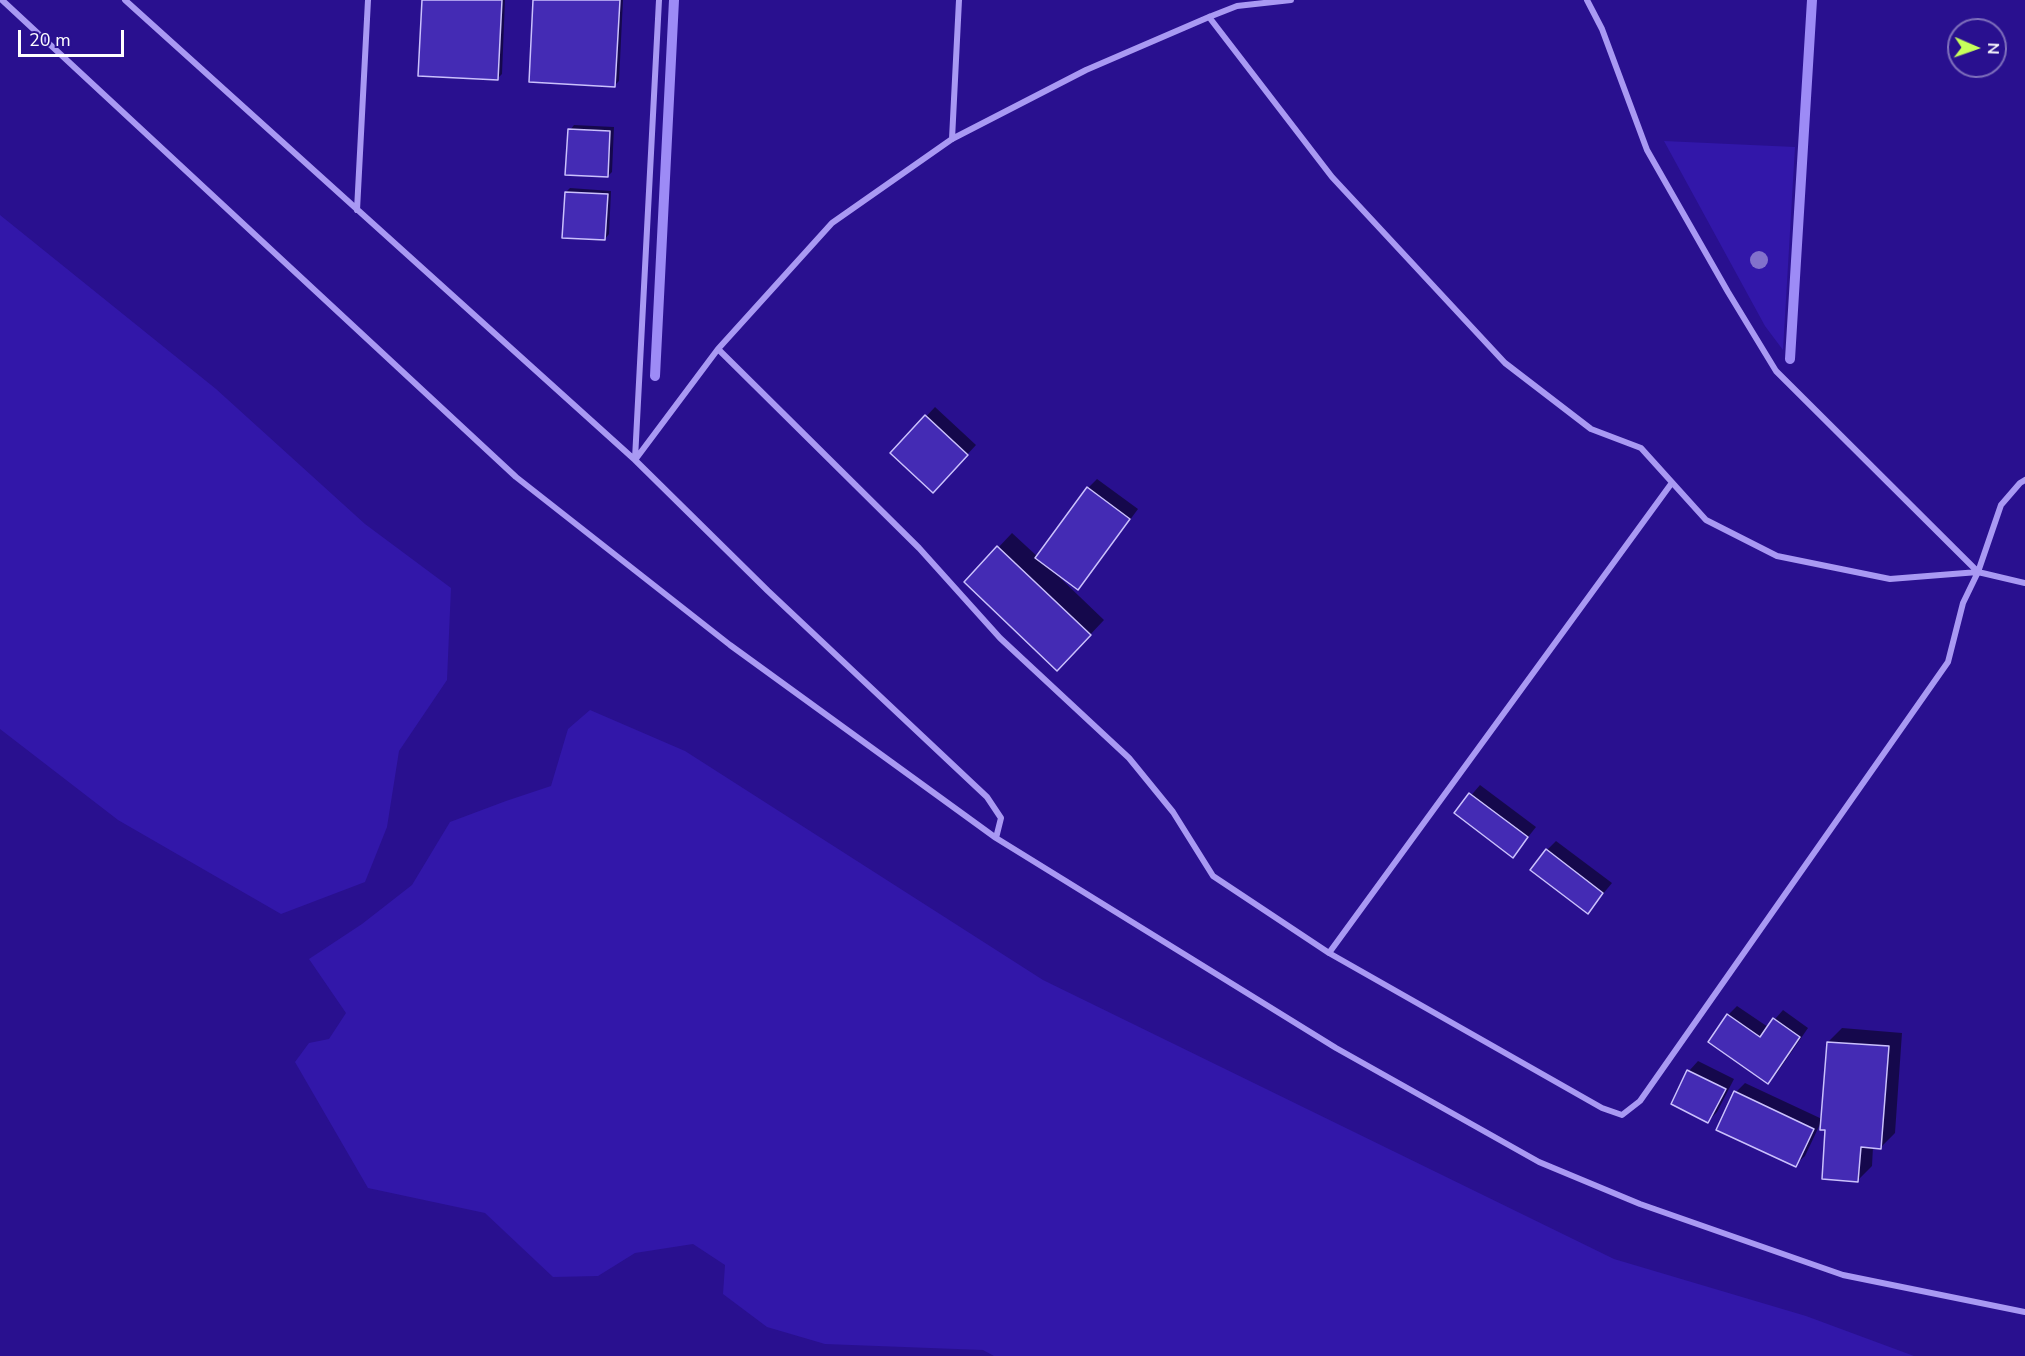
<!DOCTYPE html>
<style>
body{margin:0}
#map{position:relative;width:2025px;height:1356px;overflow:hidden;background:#29108f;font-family:"Nunito Sans",sans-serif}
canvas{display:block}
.north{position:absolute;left:1947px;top:18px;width:60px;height:60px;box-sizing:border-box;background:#29108f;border:2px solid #7f70bc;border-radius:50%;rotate:92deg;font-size:16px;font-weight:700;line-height:24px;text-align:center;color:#fff}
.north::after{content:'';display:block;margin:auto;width:21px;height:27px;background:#c7ff5b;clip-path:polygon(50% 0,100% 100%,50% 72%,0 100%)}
.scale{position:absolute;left:18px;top:30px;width:106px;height:27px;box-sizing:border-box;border:3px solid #fff;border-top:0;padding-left:8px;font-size:18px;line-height:21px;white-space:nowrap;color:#fff;-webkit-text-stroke:4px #29108f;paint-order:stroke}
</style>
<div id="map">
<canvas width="2025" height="1356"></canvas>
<div class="north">N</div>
<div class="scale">20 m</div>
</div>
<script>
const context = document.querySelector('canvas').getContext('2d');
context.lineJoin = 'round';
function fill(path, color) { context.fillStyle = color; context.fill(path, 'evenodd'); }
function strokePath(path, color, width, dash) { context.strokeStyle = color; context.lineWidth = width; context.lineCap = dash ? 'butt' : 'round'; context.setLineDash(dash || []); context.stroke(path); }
const green = new Path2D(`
 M1664,141L1795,147L1783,350L1765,326Z
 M0,215L216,389L365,524L451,588L447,680L399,751L387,827L365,882L281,914L118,820L0,729Z
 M590,710L685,751L1043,980L1614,1259L1806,1316L1914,1356H994L983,1350L825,1344L767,1327L723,1294L725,1265L693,1244L635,1253L598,1276L553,1277L485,1213L368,1188L295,1062L309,1043L329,1039L346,1013L309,959L362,924L412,885L450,822L506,801L551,786L568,729Z`);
const shadow = new Path2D(`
 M423,0H505L502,74L497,79Z
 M535,0H623L619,81L615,85Z
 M574,125L614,127L612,172L608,176L570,130Z
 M570,188L611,191L609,234L605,239L566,192Z
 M935,407L976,445L942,482L892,453Z
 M1097,479L1138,509L1087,578L1078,588L1055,571L1054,572L1104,620L1071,655L966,582L1012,533L1038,557L1088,488Z
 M1480,785L1536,827L1513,856L1456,813Z
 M1556,841L1612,883L1588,912L1547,850Z
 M1737,1006L1768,1027L1783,1010L1808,1028L1777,1073L1768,1082L1728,1015Z
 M1842,1028L1902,1033L1895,1133L1881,1147H1873L1872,1166L1858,1180L1822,1120L1805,1156L1795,1165L1736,1092L1745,1083L1822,1119L1828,1042Z
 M1698,1061L1734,1079L1717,1112L1708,1121L1673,1103L1689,1071Z`);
const stream = new Path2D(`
 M1790,359L1812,0
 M655,376L674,0`);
const building = new Path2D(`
 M422,0H502L498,80L418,76Z
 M533,0H620L615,87L529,82Z
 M568,129L610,131L608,177L565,175Z
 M565,192L608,194L605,240L562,238Z
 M925,415L968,455L933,493L890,453Z
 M1087,487L1130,519L1078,590L1035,558Z
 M997,546L1091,635L1057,671L964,582Z
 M1469,793L1528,837L1513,858L1454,813Z
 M1546,849L1603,893L1588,914L1530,870Z
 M1727,1014L1760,1037L1773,1018L1800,1037L1768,1084L1708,1042Z
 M1827,1042L1889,1046L1881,1149L1861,1147L1858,1182L1822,1179L1825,1130H1820Z
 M1687,1070L1726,1089L1708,1123L1671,1104Z
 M1734,1091L1814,1129L1796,1167L1716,1130Z`);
const street = new Path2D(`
 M2,0L516,477L730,645L996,838L1336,1048L1539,1162L1640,1204L1843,1275L2025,1312
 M125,0L635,460L768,591L987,797L1001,818L996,838
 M1587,0L1602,29L1647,150L1728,292L1776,371L1978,572
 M1209,17L1332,177L1505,363L1591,429L1641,448L1706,520L1777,556L1890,579L1978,572L2025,583
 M952,139L959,0
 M357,210L368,0
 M718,349L919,548L1000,638L1129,758L1173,812L1213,876L1329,953L1602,1108L1622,1115L1640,1101L1948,662L1963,603L1978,572L2001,505L2020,483L2025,480
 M635,459L659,0
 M635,460L718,349L832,223L952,139L1086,70L1209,17L1237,6L1291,0
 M1329,953L1671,484`);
const trees = [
 [1759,260]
];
fill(green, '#3217a9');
fill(shadow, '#0007');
strokePath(stream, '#9d8bf6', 10);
fill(building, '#442bb4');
strokePath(building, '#cbc1fd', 1.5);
strokePath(street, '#a999f3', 6);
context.fillStyle = '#8271cc';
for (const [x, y] of trees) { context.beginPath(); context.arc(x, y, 9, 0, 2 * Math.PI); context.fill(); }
</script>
